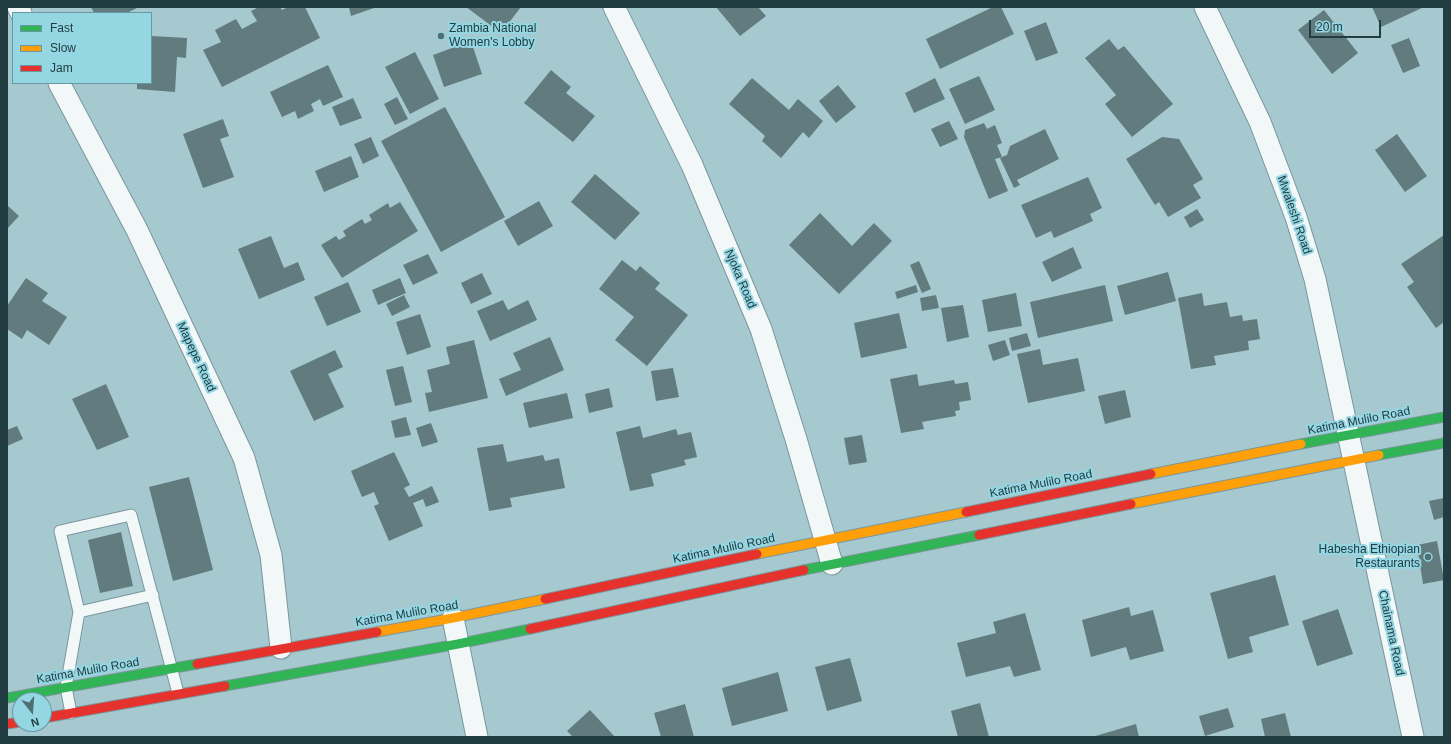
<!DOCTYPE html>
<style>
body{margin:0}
#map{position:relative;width:1451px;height:744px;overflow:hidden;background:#a6c9d0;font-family:Helvetica,sans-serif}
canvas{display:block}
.frame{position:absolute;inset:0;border:8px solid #223d42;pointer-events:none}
.legend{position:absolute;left:12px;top:12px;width:140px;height:72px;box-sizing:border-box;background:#94d6e2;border:1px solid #6699a2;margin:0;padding:5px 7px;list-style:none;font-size:12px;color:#223d42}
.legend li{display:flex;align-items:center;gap:8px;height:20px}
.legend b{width:20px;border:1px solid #6699a2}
.north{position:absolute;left:12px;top:692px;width:40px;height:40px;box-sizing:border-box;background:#94d6e2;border:1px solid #6699a2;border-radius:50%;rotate:163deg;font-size:11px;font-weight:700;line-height:16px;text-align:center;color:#223d42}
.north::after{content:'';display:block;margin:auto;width:14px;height:18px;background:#506e74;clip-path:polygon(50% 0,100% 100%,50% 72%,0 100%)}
.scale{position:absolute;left:1309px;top:20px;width:72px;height:18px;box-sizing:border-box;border:2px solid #223d42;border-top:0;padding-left:5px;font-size:12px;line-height:14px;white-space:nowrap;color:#223d42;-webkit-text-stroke:3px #94d6e2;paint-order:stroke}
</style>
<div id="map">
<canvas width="1451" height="744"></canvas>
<div class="frame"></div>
<ul class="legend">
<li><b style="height:5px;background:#30b455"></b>Fast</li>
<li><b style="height:5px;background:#ff9f0a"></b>Slow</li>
<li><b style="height:5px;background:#e5322d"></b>Jam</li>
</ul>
<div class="north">N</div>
<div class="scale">20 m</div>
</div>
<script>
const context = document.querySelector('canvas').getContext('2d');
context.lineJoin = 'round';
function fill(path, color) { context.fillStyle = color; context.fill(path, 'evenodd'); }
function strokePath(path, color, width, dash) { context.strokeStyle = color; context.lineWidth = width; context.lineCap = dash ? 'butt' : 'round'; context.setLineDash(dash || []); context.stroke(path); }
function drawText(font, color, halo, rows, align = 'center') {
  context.font = font + ' Helvetica,sans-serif'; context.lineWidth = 4; context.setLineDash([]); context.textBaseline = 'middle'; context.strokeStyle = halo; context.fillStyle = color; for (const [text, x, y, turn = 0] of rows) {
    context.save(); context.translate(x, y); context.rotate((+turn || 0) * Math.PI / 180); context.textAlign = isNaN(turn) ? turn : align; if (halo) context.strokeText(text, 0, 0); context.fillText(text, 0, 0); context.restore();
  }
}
const building = new Path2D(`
 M91,7H139L127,13H94Z
 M259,7H280L282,10L288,7H305L320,38L222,87L203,50L221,42L215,30L236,19L242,29L257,21L251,11Z
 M349,7H374V8L351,16Z
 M466,7H521L501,33Z
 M716,7H758L766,16L740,36Z
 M993,7H1001L1014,34L940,69L926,39Z
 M1372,7H1424L1381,27Z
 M1324,10L1358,53L1332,74L1298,30Z
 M1046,22L1058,53L1036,61L1024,31Z
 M151,36L187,38L186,58L177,57L175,92L137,89V83H151Z
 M1409,38L1420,66L1403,73L1391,45Z
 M1109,39L1118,50L1124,46L1173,104L1132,137L1105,104L1116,95L1085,58Z
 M471,41L482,74L444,87L433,55Z
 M415,52L439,99L410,114L385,67Z
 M328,65L343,97L323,106L320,99L311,104L314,111L298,119L295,111L282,117L270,92Z
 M551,70L571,87L566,93L595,116L573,142L524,103Z
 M979,76L995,110L965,124L949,89Z
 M752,78L789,110L798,99L823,121L809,138L803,132L781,158L762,141L765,136L729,104Z
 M935,78L945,99L914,113L905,93Z
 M838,85L856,107L836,123L819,101Z
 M397,97L408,119L395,125L384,104Z
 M353,98L362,118L340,126L332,107Z
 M445,107L505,217L441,252L381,141Z
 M223,119L229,136L220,139L234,177L203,188L183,134Z
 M949,121L958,139L940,147L931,129Z
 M984,123L987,129L995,125L1002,143L997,145L1002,157L995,159L1008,191L989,199L964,137L965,130Z
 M1045,129L1059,159L1017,180L1020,185L1014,188L1000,158L1007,155L1010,146Z
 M1397,134L1427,176L1405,192L1375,150Z
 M371,137L379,156L363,164L354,144Z
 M1162,137L1179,139L1203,179L1193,185L1201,198L1168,217L1159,202L1155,205L1126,159Z
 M351,156L359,177L324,192L315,171Z
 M595,174L640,213L615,240L571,202Z
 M1088,177L1102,208L1090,214L1093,221L1054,238L1051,231L1036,238L1021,205Z
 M539,201L553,226L518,246L504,221Z
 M400,202L418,231L342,278L321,245L336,236L339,240L346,236L343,231L362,219L365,224L372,220L369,215L388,203L390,208Z
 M7,205L19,216L7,229Z
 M1197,209L1204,220L1190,228L1184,217Z
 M820,213L852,246L874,223L892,241L839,294L789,245Z
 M1444,235V322L1436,328L1407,287L1414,282L1401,264Z
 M271,236L284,268L298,262L305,280L259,299L238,249Z
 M1073,247L1082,268L1052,282L1042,262Z
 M428,254L438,273L413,285L403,265Z
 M622,260L636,271L640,266L660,283L655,289L688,315L647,366L615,340L634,317L599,289Z
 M919,261L931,289L922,293L910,265Z
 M1168,272L1176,301L1125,315L1117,286Z
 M482,273L492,294L471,304L461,283Z
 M26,278L48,293L42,301L67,317L49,345L27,330L22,339L7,329V306Z
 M400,278L406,293L378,305L372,290Z
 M348,282L361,312L327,326L314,297Z
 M916,285L918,292L897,299L895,292Z
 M1105,285L1113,321L1038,338L1030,302Z
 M1016,293L1022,326L988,332L982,300Z
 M1202,293L1204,306L1227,302L1230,317L1242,315L1243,321L1257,319L1260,339L1248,341L1249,350L1214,356L1216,365L1191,369L1178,298Z
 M404,295L410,307L392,316L386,304Z
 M936,295L939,308L922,311L920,298Z
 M503,300L508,310L528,300L537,320L490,341L477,311Z
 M963,305L969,337L947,342L941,308Z
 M899,313L907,348L861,358L854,323Z
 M420,314L431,347L407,355L396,322Z
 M1027,333L1031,346L1012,351L1009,338Z
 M550,337L564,370L506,396L499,379L521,370L513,353Z
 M474,340L488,398L429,412L425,393L432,392L427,370L450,364L446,347Z
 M1005,340L1010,355L993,361L988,345Z
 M1040,349L1043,365L1078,358L1085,391L1028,403L1017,354Z
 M335,350L343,367L328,374L344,407L314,421L290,371Z
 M403,366L412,402L395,406L386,370Z
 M673,368L679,397L656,401L651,371Z
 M917,374L919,386L954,380L955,384L968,382L971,400L959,402L960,410L955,411L956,416L922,422L924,429L901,433L890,379Z
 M106,384L129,437L97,450L72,399Z
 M609,388L613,407L589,413L585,394Z
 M1125,390L1131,417L1105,424L1098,396Z
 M567,393L573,418L529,428L523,403Z
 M406,417L411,435L395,438L391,421Z
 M431,423L438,442L422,447L416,428Z
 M17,426L23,439L7,446V430Z
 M640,426L643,438L676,429L678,435L691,432L697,457L684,460L686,465L651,474L654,486L630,491L616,432Z
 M862,435L867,462L849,465L844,438Z
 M503,444L507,462L543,455L545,461L559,458L565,488L510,498L512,507L489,511L477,448Z
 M394,452L410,485L404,488L409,497L432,486L439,502L426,507L423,499L413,503L423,526L389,541L374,506L379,504L374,492L362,497L351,471Z
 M189,477L213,570L173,581L149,487Z
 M1444,498V517L1434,520L1429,501Z
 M121,532L133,586L100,593L88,540Z
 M1437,541L1444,580L1423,584L1417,545Z
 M1275,575L1289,625L1249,637L1253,652L1228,659L1210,593Z
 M1129,607L1131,616L1153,610L1164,651L1130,660L1126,647L1091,657L1082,620Z
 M1338,609L1353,654L1317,666L1302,621Z
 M1025,613L1041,670L1014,677L1010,666L966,677L957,643L996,633L993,622Z
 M850,658L862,701L827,711L815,667Z
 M778,672L788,711L732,726L722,688Z
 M980,703L989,737H958L951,711Z
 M685,704L694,737H661L654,713Z
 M1228,708L1234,727L1205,736L1199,716Z
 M590,710L615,737H573L567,731Z
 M1285,713L1291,737H1265L1261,719Z
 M1136,724L1139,737H1092Z`);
const lane = new Path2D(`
 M79,612L153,595
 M71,713L66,687L79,612L60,531L131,515L178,693`);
const street = new Path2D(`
 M18,7L21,13
 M614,7L692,165L761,329L796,439L832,564
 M1205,7L1260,122L1296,217L1315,279L1413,737
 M59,83L137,230L244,458L271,555L281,648
 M453,618L477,737`);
const fast = new Path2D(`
 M1301,444L1444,417
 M1379,455L1444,443
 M804,570L979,535
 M225,686L458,644L530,629
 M7,698L197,664`);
const slow = new Path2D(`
 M1151,474L1301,444
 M1131,504L1379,455
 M757,554L966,512
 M377,632L453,618L545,599`);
const jam = new Path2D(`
 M966,512L1151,474
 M979,535L1131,504
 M545,599L757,554
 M530,629L804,570
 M197,664L377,632
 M44,718L225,686
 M7,724L20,722`);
const markers = [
 [441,36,4,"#506e74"],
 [1428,557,4,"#506e74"]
];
const poiNames = [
 ["Zambia National",449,29],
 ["Women's Lobby",449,43],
 ["Habesha Ethiopian",1420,550,"right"],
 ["Restaurants",1420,564,"right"]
];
const streetNames = [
 ["Mwaleshi Road",1294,215,71],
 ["Njoka Road",740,279,67],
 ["Mapepe Road",196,357,65],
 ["Katima Mulilo Road",1359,421,-11],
 ["Katima Mulilo Road",1041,484,-11],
 ["Katima Mulilo Road",724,549,-12],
 ["Katima Mulilo Road",407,614,-10],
 ["Chainama Road",1391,633,78],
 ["Katima Mulilo Road",88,671,-10]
];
fill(building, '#617b7e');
strokePath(lane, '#7a969c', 13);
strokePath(street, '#7a969c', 23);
strokePath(fast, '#7a969c', 11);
strokePath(slow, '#7a969c', 11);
strokePath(jam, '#7a969c', 11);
strokePath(lane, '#f2f7f8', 11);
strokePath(street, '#f2f7f8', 21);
strokePath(fast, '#30b455', 9);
strokePath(slow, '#ff9f0a', 9);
strokePath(jam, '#e5322d', 9);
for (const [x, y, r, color] of markers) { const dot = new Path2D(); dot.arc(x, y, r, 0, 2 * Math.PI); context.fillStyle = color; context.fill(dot); strokePath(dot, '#94d6e2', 1.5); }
drawText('12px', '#223d42', '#94d6e2', poiNames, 'left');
drawText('12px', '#223d42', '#94d6e2', streetNames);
</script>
